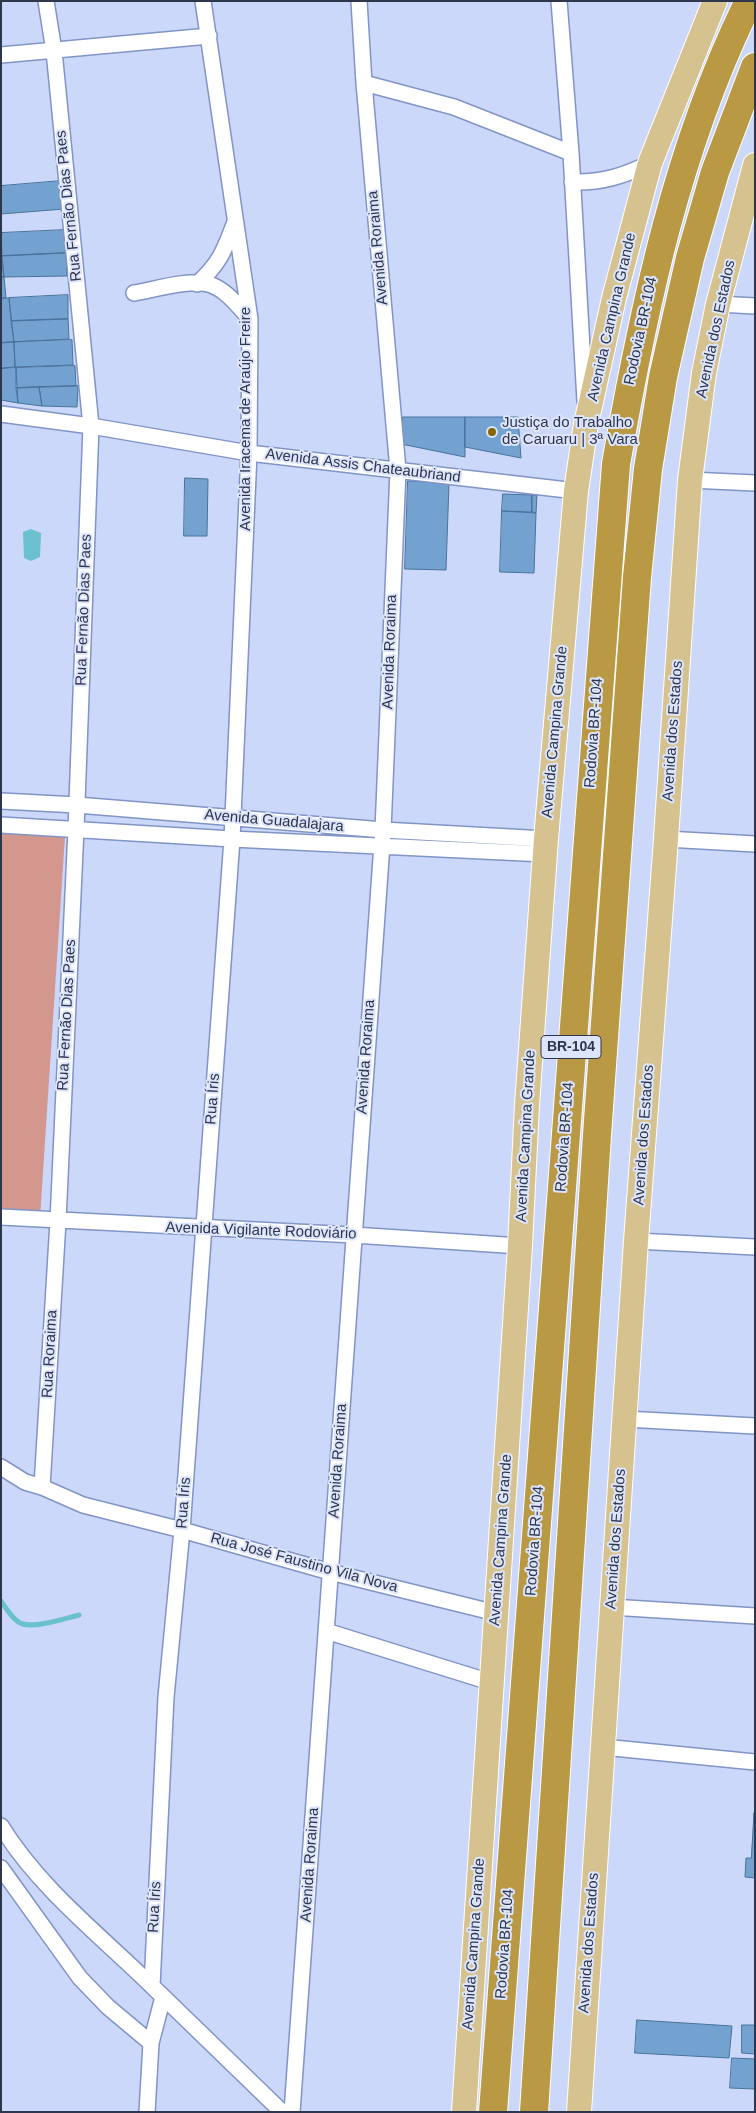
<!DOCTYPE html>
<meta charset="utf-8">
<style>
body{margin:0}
#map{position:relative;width:756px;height:2113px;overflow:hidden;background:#cbd8f9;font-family:Helvetica,sans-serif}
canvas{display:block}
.frame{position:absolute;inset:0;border:2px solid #2e364c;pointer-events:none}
</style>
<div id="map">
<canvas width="756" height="2113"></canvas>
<div class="frame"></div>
</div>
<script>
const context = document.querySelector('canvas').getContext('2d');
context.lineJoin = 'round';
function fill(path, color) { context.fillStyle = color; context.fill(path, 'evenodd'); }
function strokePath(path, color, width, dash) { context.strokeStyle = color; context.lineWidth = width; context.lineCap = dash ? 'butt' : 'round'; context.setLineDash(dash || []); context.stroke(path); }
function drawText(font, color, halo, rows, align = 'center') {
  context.font = font + ' Helvetica,sans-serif'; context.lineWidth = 4; context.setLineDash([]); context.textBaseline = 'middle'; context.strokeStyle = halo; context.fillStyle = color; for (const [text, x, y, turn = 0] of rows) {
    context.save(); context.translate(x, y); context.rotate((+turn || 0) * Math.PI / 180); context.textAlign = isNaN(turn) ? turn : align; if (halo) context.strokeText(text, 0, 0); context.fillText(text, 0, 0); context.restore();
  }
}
const green = new Path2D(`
 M1,833L65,836L40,1218L1,1214Z`);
const water = new Path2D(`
 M31,529L41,533L40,557L31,561L24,558L23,532Z`);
const stream = new Path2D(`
 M1,1601C6,1608 14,1622 23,1624C36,1628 66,1618 79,1615`);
const building = new Path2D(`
 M61,181L64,209L1,214V186Z
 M65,230L66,253L2,256L1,233Z
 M66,253L67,276L4,277L2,256Z
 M1,256L4,277H1Z
 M1,277H4L6,298H1Z
 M68,295V319L11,321L9,298Z
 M1,298H9L14,342L1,343Z
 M68,319L69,339L14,342L11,321Z
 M72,340L73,365L15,367L14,342Z
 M14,342L15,367L1,368V343Z
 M75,366L76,386L16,388V368Z
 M16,368L18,403L1,400V369Z
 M78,386L77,407L42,406L39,387Z
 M39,387L42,406L18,403L16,388Z
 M403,417H465V457L401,444Z
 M465,417H518L521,458L465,447Z
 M185,478L208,479L207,536H184Z
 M408,481L449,483L446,570L405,569Z
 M503,494L532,495V512L502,511Z
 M532,495H537L536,513L532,512Z
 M502,511L536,513L534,573L500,572Z
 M754,1813L755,1878L745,1877L746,1858H751Z
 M637,2020L732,2026L729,2058L635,2053Z
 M742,2025H755V2054L742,2053Z
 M732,2058L755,2059V2089L730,2088Z`);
const street = new Path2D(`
 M203,1L250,319L249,453L232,839L182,1530L166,1697L152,1986L282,2112
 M559,1L571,153L585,401
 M1,55L209,36
 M364,83L454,107L571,153
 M572,182C601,183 624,176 650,163
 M197,284C220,263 224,251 235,222
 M134,293C153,290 189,279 208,284C225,288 239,307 250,319
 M718,304L755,306
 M1,414L91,426L249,453L576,491
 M690,480L755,483
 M1,801L77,805L383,830L546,839
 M1,825L232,839L545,854
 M666,839L755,844
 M1,1217L354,1235L520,1246
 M636,1241L755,1247
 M625,1419L755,1426
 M1,1467L25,1482L42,1487L83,1505L182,1530L330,1572L496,1613
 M42,1487L58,1221L76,829L91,426L54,51L46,1
 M611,1607L755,1616
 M326,1631L490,1682
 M603,1747L755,1762
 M1,1826C39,1888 101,1936 152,1986
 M1,1868L80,1978L108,2007L151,2043
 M147,2112L151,2043L163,1997
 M292,2112L383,830L398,470L364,83L359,1`);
const primary = new Path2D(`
 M464,2112L520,1246L527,1105L546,839L576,491L586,424L614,298L650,163L715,1
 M579,2112L636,1241L666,839L690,480L704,373L718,304L755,165`);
const highway = new Path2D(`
 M493,2112L616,464C644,306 677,147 749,1
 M534,2112L597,1135L637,577L648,469L663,377L690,258L715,172L755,67`);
const markers = [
 [492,432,5,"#856700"]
];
const shields = [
 [571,1047,60]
];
const shieldNames = [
 ["BR-104",571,1047]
];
const streetNames = [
 ["Rua Fernão Dias Paes",69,206,-96],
 ["Avenida Roraima",378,248,-95],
 ["Avenida Campina Grande",612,317,-77],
 ["Avenida dos Estados",716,329,-78],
 ["Rodovia BR-104",641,331,-78],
 ["Avenida Iracema de Araújo Freire",246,419,-90],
 ["Avenida Assis Chateaubriand",363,466,7],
 ["Rua Fernão Dias Paes",84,610,-88],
 ["Avenida Roraima",390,652,-88],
 ["Avenida dos Estados",673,731,-86],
 ["Avenida Campina Grande",555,732,-85],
 ["Rodovia BR-104",594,733,-86],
 ["Avenida Guadalajara",274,821,5],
 ["Rua Fernão Dias Paes",67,1015,-87],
 ["Avenida Roraima",366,1057,-86],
 ["Rua Íris",213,1099,-86],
 ["Avenida dos Estados",644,1135,-86],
 ["Avenida Campina Grande",526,1136,-87],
 ["Rodovia BR-104",565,1137,-86],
 ["Avenida Vigilante Rodoviário",261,1231,2],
 ["Rua Roraima",50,1354,-87],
 ["Avenida Roraima",338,1461,-86],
 ["Rua Íris",184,1503,-86],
 ["Avenida dos Estados",616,1539,-86],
 ["Avenida Campina Grande",501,1540,-86],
 ["Rodovia BR-104",535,1541,-86],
 ["Rua José Faustino Vila Nova",304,1563,15],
 ["Avenida Roraima",310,1865,-86],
 ["Rua Íris",155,1907,-87],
 ["Avenida dos Estados",589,1943,-86],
 ["Avenida Campina Grande",474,1944,-86],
 ["Rodovia BR-104",505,1944,-86]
];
const poiNames = [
 ["Justiça do Trabalho",502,423],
 ["de Caruaru | 3ª Vara",502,440]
];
fill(green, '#d3978e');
fill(water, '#6bc0cd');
strokePath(stream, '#6bc0cd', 5);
fill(building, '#73a2d0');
strokePath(building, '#48729b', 1);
strokePath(street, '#8194c7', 18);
strokePath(primary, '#fff', 26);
strokePath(highway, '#fff', 30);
strokePath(street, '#fff', 15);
strokePath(primary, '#d6c28f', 24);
strokePath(highway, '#ba9944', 28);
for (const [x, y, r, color] of markers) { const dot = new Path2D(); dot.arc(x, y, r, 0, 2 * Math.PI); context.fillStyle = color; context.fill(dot); strokePath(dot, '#dde5fc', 2); }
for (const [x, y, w] of shields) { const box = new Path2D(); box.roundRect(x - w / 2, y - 11.5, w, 23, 4); context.fillStyle = '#dde5fc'; context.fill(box); strokePath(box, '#2e364c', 1); }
drawText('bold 14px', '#2e364c', null, shieldNames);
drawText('15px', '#2e364c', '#dde5fc', streetNames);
drawText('15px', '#2e364c', '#dde5fc', poiNames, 'left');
</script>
